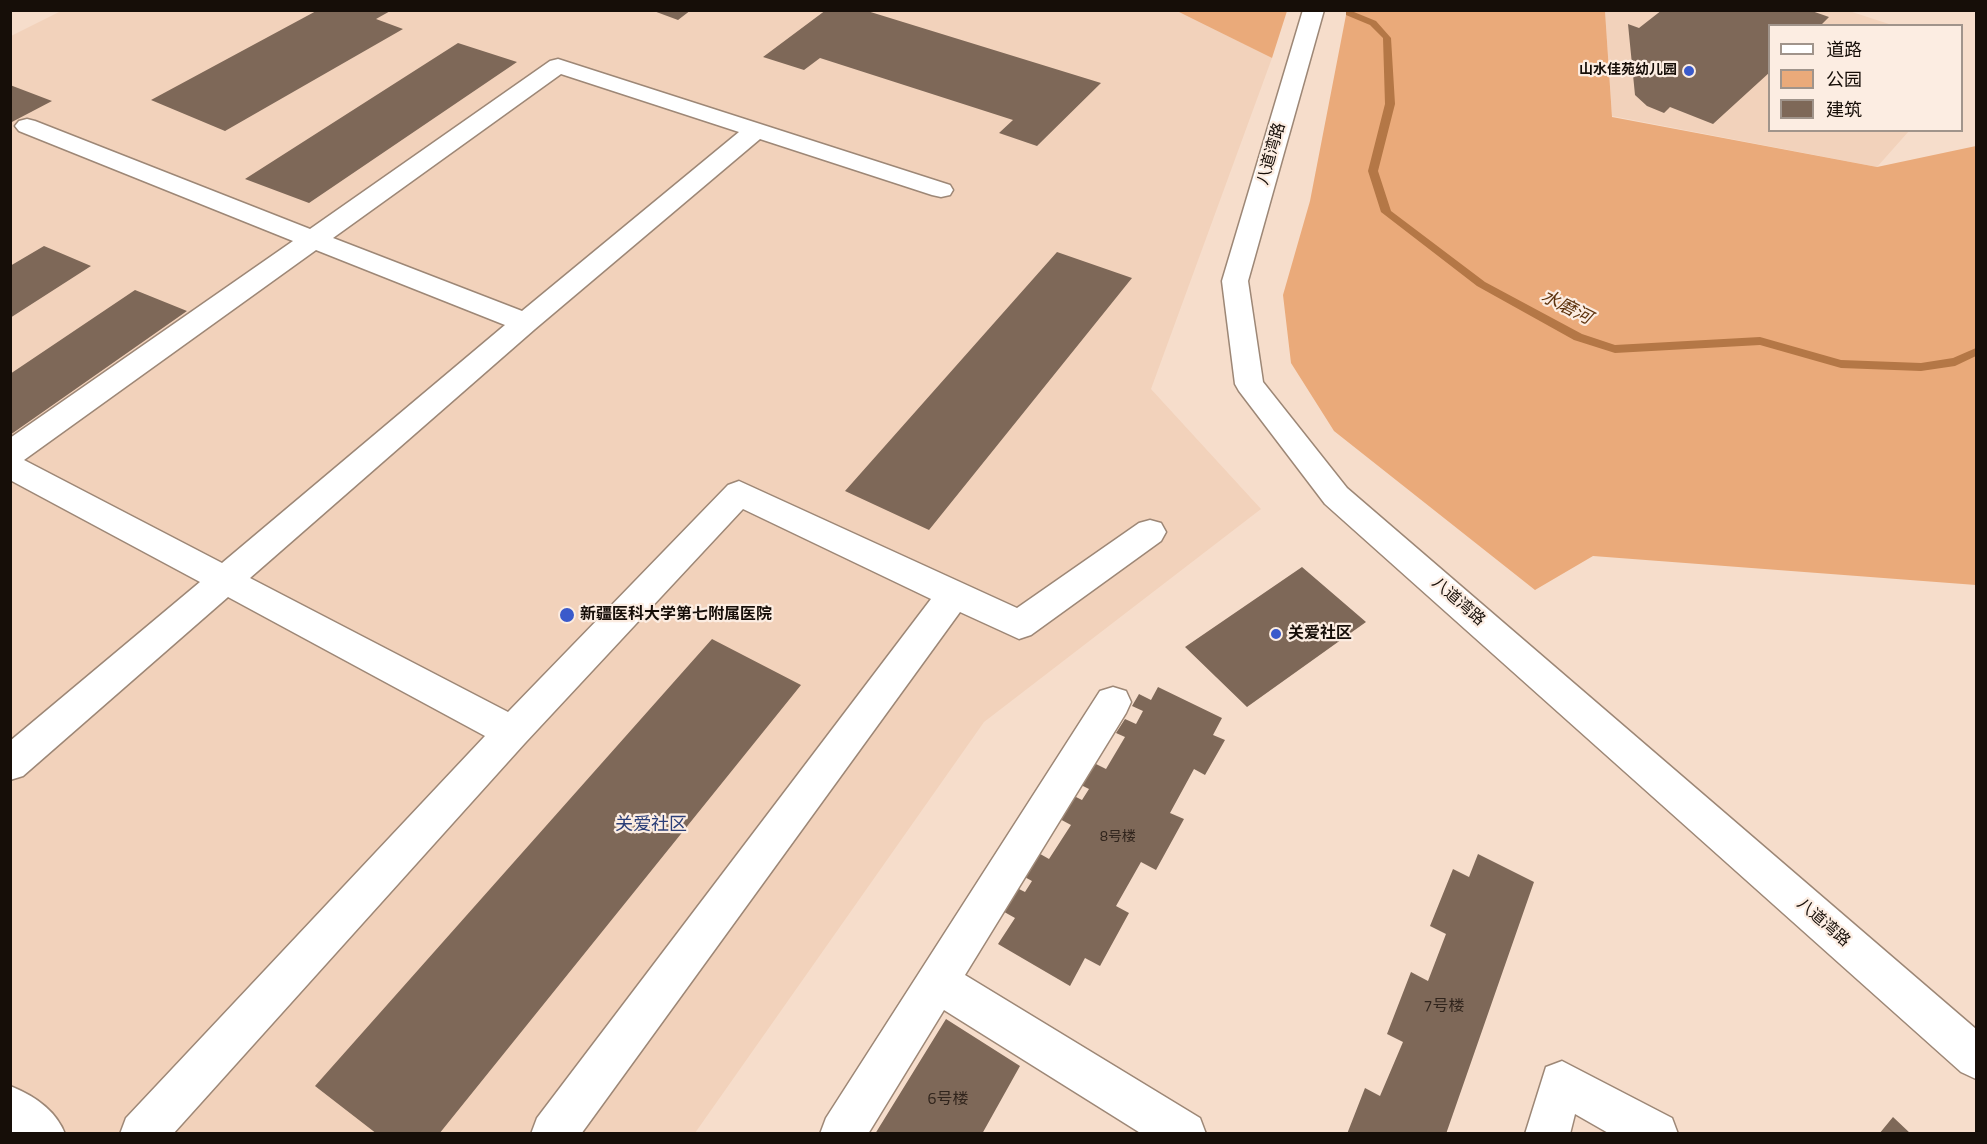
<!DOCTYPE html>
<meta charset="utf-8">
<style>
body{margin:0}
#map{position:relative;width:1987px;height:1144px;overflow:hidden;background:#f6ddcb;font-family:"Titillium Web","Noto Sans SC",sans-serif}
canvas{display:block}
.frame{position:absolute;inset:0;border:12px solid #160e08;pointer-events:none}
.legend{position:absolute;left:1768px;top:24px;width:195px;height:108px;box-sizing:border-box;background:#fcede2;border:2px solid #a0948b;margin:0;padding:8px 10px;list-style:none;font-size:18px;color:#160e08}
.legend li{display:flex;align-items:center;gap:12px;height:30px}
.legend b{width:30px;border:2px solid #a0948b}
</style>
<div id="map">
<canvas width="1987" height="1144"></canvas>
<div class="frame"></div>
<ul class="legend">
<li><b style="height:8px;background:#fff"></b>道路</li>
<li><b style="height:16px;background:#eaaa7a"></b>公园</li>
<li><b style="height:16px;background:#7e6858"></b>建筑</li>
</ul>
</div>
<script>
const context = document.querySelector('canvas').getContext('2d');
context.lineJoin = 'round';
function fill(path, color) { context.fillStyle = color; context.fill(path, 'evenodd'); }
function strokePath(path, color, width, dash) { context.strokeStyle = color; context.lineWidth = width; context.lineCap = dash ? 'butt' : 'round'; context.setLineDash(dash || []); context.stroke(path); }
function drawText(font, color, halo, rows, align = 'center') {
  context.font = font + ' "Titillium Web","Noto Sans SC",sans-serif'; context.lineWidth = 4.5; context.setLineDash([]); context.textBaseline = 'middle'; context.strokeStyle = halo; context.fillStyle = color; for (const [text, x, y, turn = 0] of rows) {
    context.save(); context.translate(x, y); context.rotate((+turn || 0) * Math.PI / 180); context.textAlign = isNaN(turn) ? turn : align; if (halo) context.strokeText(text, 0, 0); context.fillText(text, 0, 0); context.restore();
  }
}
const built = new Path2D(`
 M63,10H1177L1272,58L1151,389L1261,509L984,722L695,1133L11,1134V36Z
 M1846,10L1892,25L1770,26V130L1909,131L1877,167L1612,116L1605,11Z`);
const green = new Path2D(`
 M1347,10L1605,11L1612,117L1877,167L1976,146V585L1593,556L1535,590L1334,431L1291,363L1283,295L1310,201Z
 M1177,11H1287L1272,58Z`);
const stream = new Path2D(`
 M1349,10L1376,21L1391,38L1395,104L1378,171L1391,211L1485,282L1582,334L1615,345L1760,337L1841,360L1921,363L1953,358L1976,348V356L1955,366L1921,371L1841,368L1760,345L1615,353L1574,340L1477,286L1381,212L1368,171L1385,104L1383,38L1370,25L1346,15V11Z`);
const building = new Path2D(`
 M318,10H392L376,19L403,29L225,131L151,100Z
 M651,10H691L678,20Z
 M826,10H864L1101,83L1037,146L999,133L1013,120L820,58L804,70L763,57Z
 M1662,10H1809L1829,17L1820,26H1770V72L1713,124L1670,107L1664,113L1647,106L1635,95L1628,24L1639,28Z
 M458,43L517,62L309,203L245,179Z
 M10,85L52,101L10,123Z
 M44,246L91,266L10,318V266Z
 M1057,252L1132,278L929,530L845,491Z
 M135,290L187,311L10,435V374Z
 M1302,567L1366,622L1247,707L1185,647Z
 M712,639L801,685L439,1134H377L315,1086Z
 M1158,687L1222,718L1213,735L1225,740L1205,775L1194,769L1170,813L1184,819L1156,870L1141,862L1116,906L1129,913L1100,966L1085,958L1070,986L998,944L1015,918L999,909L1013,886L1025,892L1032,881L1021,875L1035,851L1049,859L1071,825L1056,817L1070,794L1082,800L1089,789L1077,783L1090,761L1106,769L1125,737L1116,733L1125,719L1136,724L1143,711L1132,706L1139,694L1151,700Z
 M1478,854L1534,882L1446,1134H1347L1365,1088L1380,1096L1403,1042L1387,1034L1411,972L1428,981L1446,934L1430,926L1453,869L1469,877Z
 M946,1019L1020,1066L982,1134H875Z
 M1893,1117L1911,1134H1879Z`);
const street = new Path2D(`
 M558,59L950,185L953,190L950,195L941,197L932,195L760,139L535,329L250,578L508,712L728,485L739,481L1017,608L1139,523L1150,520L1161,523L1166,532L1161,541L1031,635L1019,639L960,612L581,1134H531L537,1118L931,599L743,509L525,743L173,1134H120L126,1118L485,736L228,597L23,776L10,780V741L200,582L10,480V438L293,241L19,131L15,126L19,121L27,119L35,121L310,229L550,61ZM561,74L739,132L522,311L333,238ZM316,250L505,325L222,563L24,460Z
 M1113,687L1126,691L1131,702L1126,713L965,975L1200,1118L1206,1134H1142L944,1010L868,1134H820L826,1118L1100,691Z
 M1562,1061L1672,1118L1678,1134H1610L1575,1114L1570,1134H1525L1546,1067Z
 M10,1086C33,1095 56,1110 65,1134H10Z`);
const secondary = new Path2D(`
 M1303,10H1324L1248,281L1263,382L1347,488L1976,1029V1079L1961,1072L1325,504L1239,391L1235,384L1222,281Z`);
const markers = [
 [1689,71,6,"#3a5acb"],
 [567,615,8,"#3a5acb"],
 [1276,634,6,"#3a5acb"]
];
const farPoinames = [
 ["山水佳苑幼儿园",1677,71]
];
const numberNames = [
 ["8号楼",1118,838]
];
const streetNames = [
 ["八道湾路",1272,154,-74],
 ["八道湾路",1458,602,41],
 ["八道湾路",1823,923,41]
];
const poiNames = [
 ["新疆医科大学第七附属医院",580,615],
 ["关爱社区",1288,634]
];
const nearNumbernames = [
 ["7号楼",1444,1007],
 ["6号楼",948,1100]
];
const waterNames = [
 ["水磨河",1566,308,27]
];
const neighbourhoodNames = [
 ["关爱社区",651,826]
];
fill(built, '#f2d2bb');
fill(green, '#eaaa7a');
fill(stream, '#b47746');
fill(building, '#7e6858');
strokePath(street, '#9d8776', 3);
strokePath(secondary, '#9d8776', 3);
fill(street, '#fff');
fill(secondary, '#fff');
for (const [x, y, r, color] of markers) { const dot = new Path2D(); dot.arc(x, y, r, 0, 2 * Math.PI); context.fillStyle = color; context.fill(dot); strokePath(dot, '#fcede2', 2); }
drawText('bold 14px', '#160e08', '#fcede2', farPoinames, 'right');
drawText('14px', '#30241c', null, numberNames);
drawText('16px', '#160e08', '#fcede2', streetNames);
drawText('bold 16px', '#160e08', '#fcede2', poiNames, 'left');
drawText('16px', '#30241c', null, nearNumbernames);
drawText('italic 18px', '#5e330d', '#fcede2', waterNames);
drawText('18px', '#2b3e77', '#fcede2', neighbourhoodNames);
</script>
